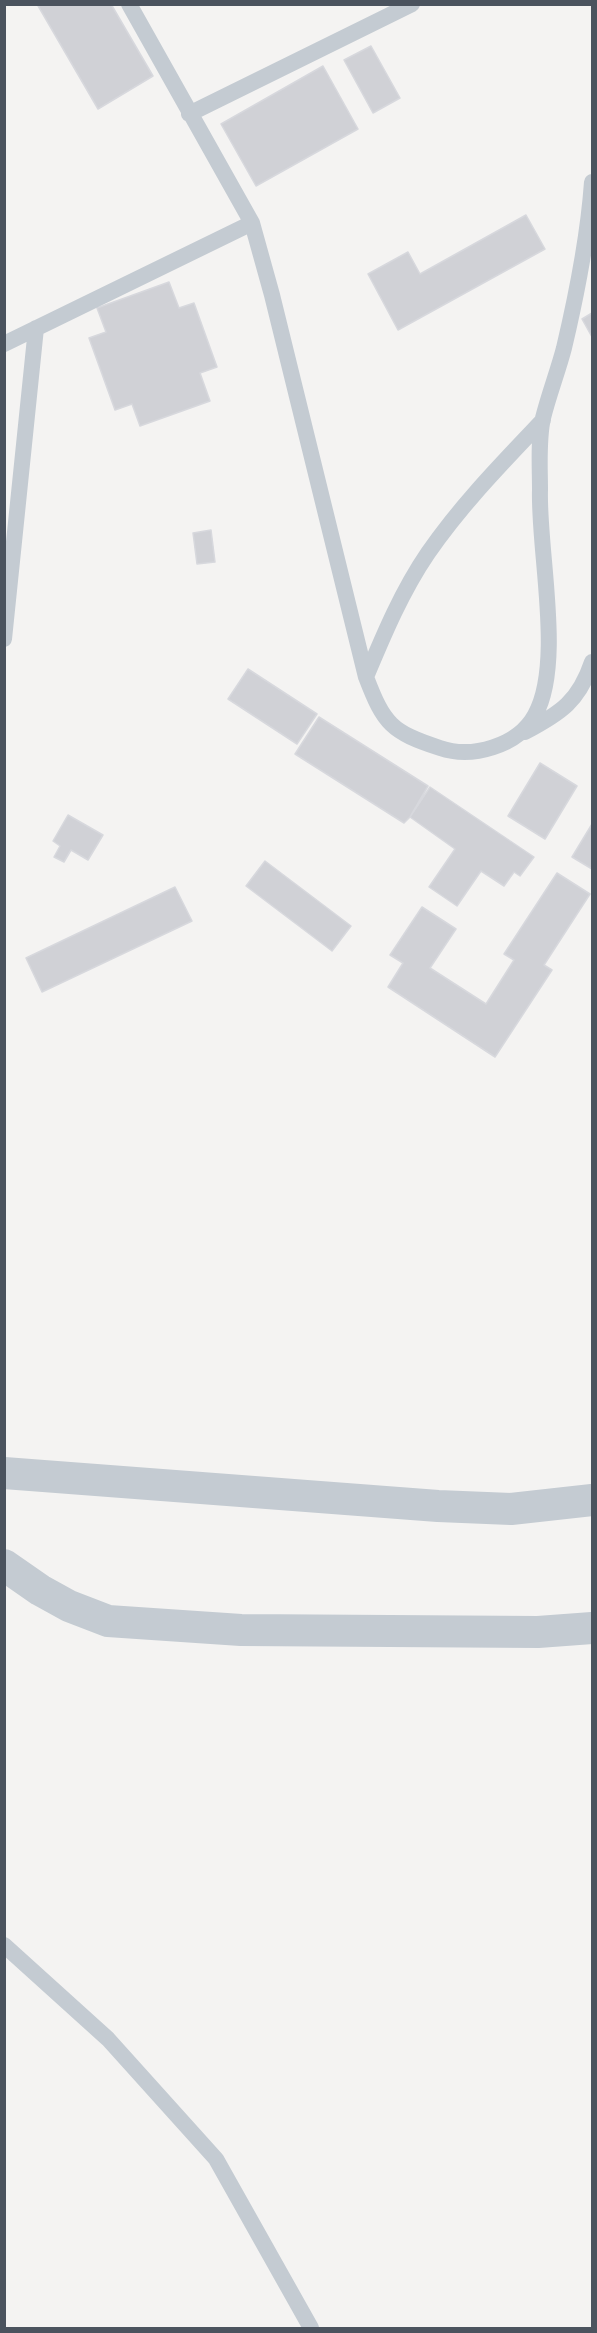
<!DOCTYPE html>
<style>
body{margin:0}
#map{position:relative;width:597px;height:2333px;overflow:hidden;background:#f4f3f2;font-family:"Nunito Sans",sans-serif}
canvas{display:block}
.frame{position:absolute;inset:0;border:6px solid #4b535e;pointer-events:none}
</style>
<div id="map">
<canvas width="597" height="2333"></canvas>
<div class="frame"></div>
</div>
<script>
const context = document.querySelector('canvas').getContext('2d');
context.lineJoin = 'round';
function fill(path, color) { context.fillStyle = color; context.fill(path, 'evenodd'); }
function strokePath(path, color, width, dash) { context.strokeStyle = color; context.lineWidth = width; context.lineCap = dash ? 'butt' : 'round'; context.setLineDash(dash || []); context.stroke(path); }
const building = new Path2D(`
 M37,4H111L153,76L98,109Z
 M371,46L400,98L373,113L344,60Z
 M323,66L358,129L256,186L221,124Z
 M526,215L545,249L398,330L368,274L408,252L420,274Z
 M169,282L179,308L194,303L217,367L200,373L210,401L140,426L132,404L115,410L89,338L106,332L97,308Z
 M592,313V337L582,319Z
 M211,530L215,562L197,564L193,533Z
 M248,669L317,714L297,744L228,699Z
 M319,717L428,786L410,817L404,823L295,754Z
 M540,763L577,786L545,839L508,816Z
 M430,787L534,857L520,876L514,872L504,886L481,871L457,906L429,887L455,849L410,817Z
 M68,815L103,835L88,860L71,850L64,862L54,857L60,846L53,841Z
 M592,824V869L572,857Z
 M265,861L351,926L332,951L246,886Z
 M557,873L590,894L544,965L552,970L495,1057L388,987L403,963L390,955L422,907L456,929L430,968L486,1004L514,960L504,954Z
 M175,887L192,921L42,992L26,958Z`);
const lane = new Path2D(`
 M129,4L252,223L272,295L366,677C384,724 391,732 440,748C472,759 518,746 535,715C564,663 538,551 540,490C540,467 538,440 543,418C549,394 558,371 564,348C577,293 588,238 592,182
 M189,114L412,4
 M4,344L252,223
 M4,639L36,328
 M366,677C384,634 402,591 428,553C461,505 503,462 543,420
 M525,732C561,713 579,701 592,662
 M4,1945L108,2039L216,2159L311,2328`);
const street = new Path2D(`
 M4,1473L438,1506L511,1509L592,1500
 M4,1565L40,1590L69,1606L108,1621L241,1630L538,1632L592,1628`);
fill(building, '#d0d1d6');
strokePath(building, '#d7d8dd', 1.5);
strokePath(lane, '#c4cbd2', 16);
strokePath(street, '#c4cbd2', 32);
</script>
